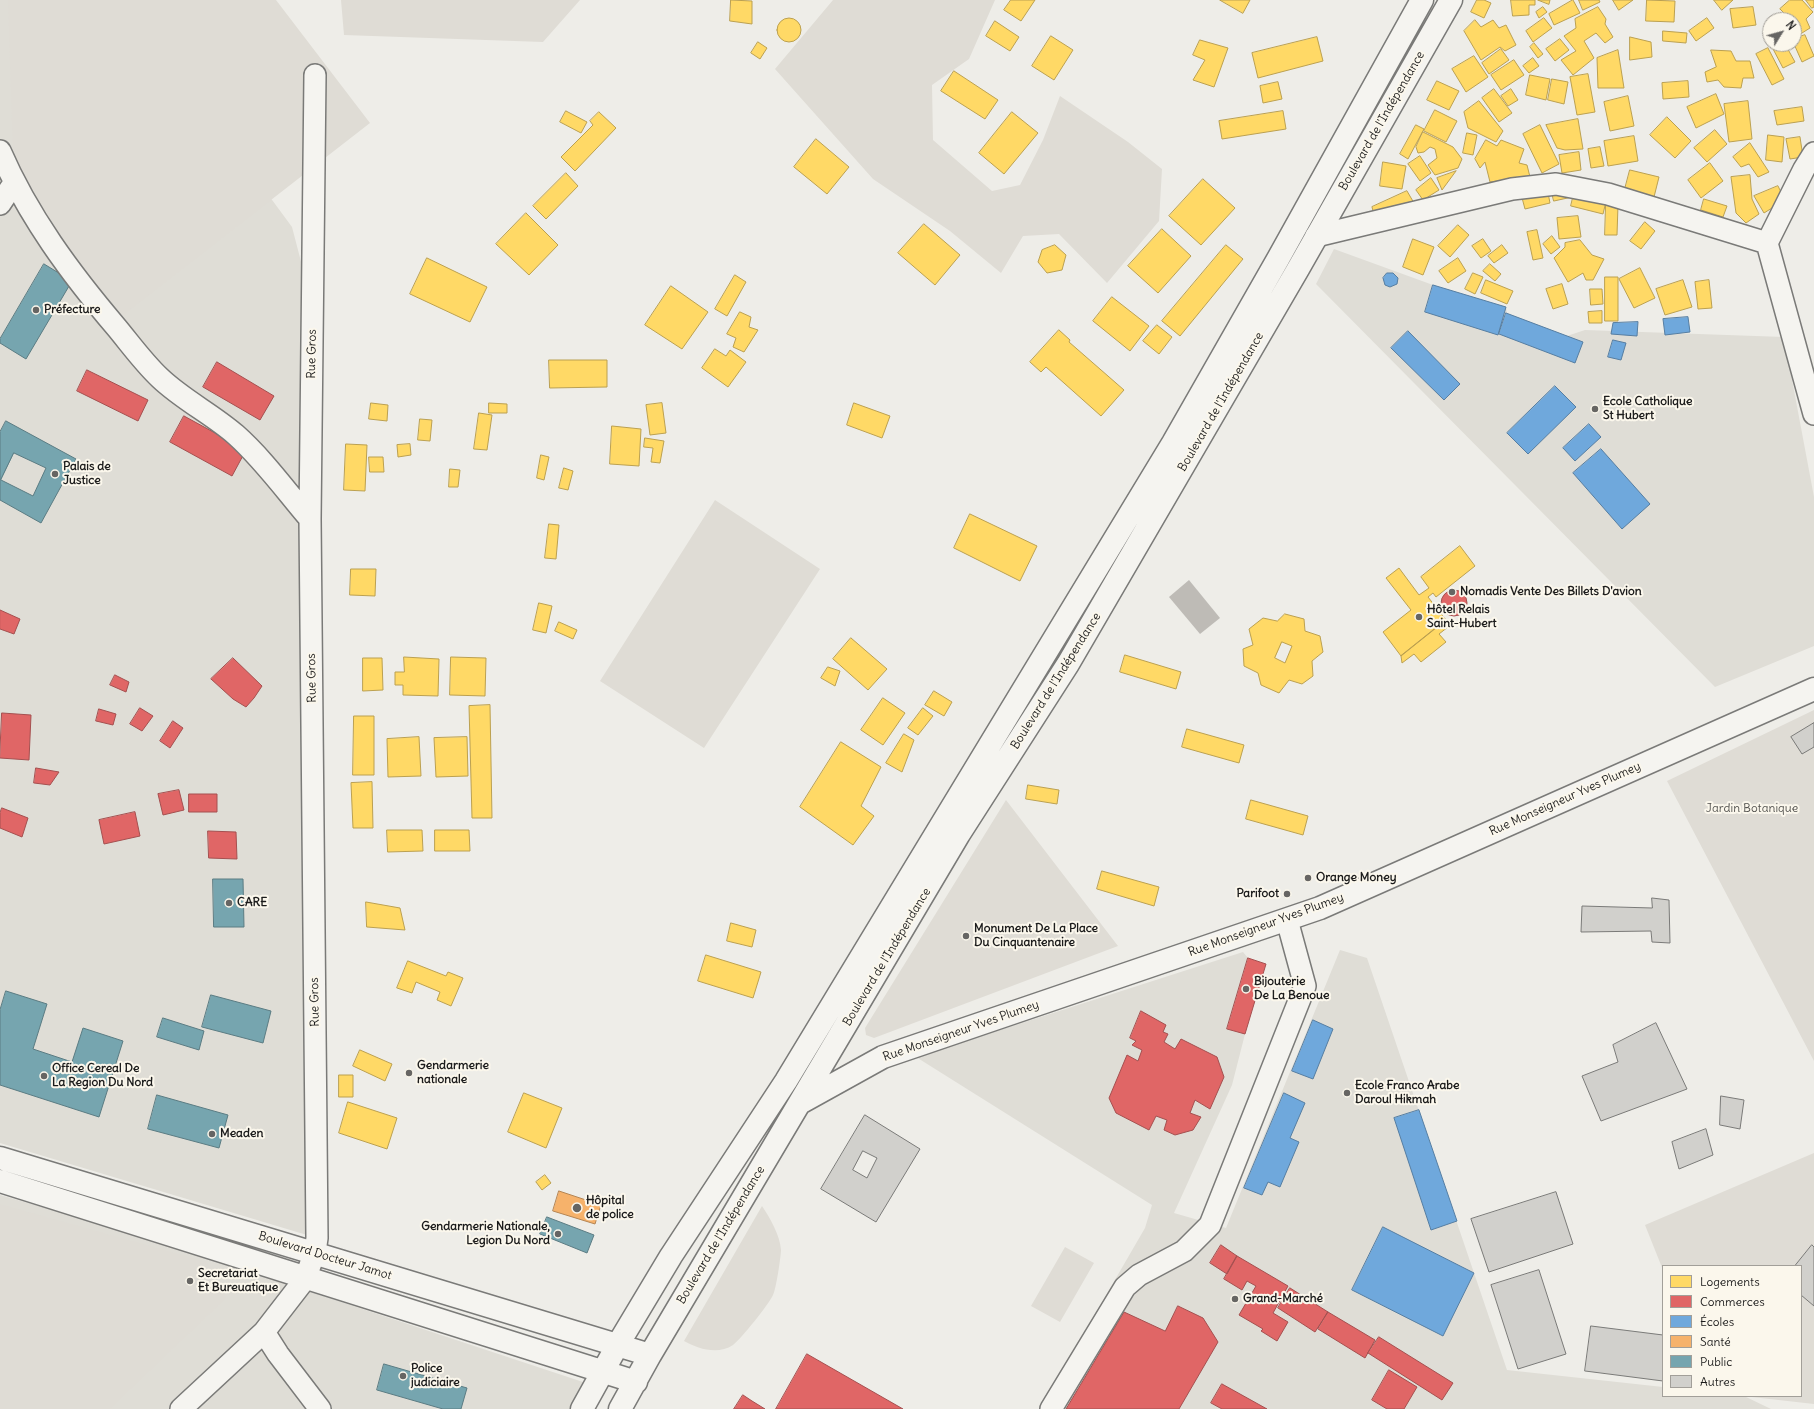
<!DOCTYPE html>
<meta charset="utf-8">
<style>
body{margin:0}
#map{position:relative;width:1814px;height:1409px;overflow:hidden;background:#eeede8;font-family:Delius,sans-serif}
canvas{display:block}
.legend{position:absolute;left:1662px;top:1265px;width:140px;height:132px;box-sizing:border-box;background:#fbf7ec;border:1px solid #a29f99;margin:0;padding:5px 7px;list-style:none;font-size:12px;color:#1c1c1c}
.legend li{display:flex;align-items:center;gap:8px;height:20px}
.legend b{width:20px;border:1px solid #a29f99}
.north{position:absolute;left:1762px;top:12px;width:40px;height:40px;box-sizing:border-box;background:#fbf7ec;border:1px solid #a29f99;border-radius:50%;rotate:53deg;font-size:11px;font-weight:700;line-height:16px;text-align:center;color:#1c1c1c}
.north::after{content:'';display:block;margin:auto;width:14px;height:18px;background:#666563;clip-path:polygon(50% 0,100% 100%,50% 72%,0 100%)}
</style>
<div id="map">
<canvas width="1814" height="1409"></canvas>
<ul class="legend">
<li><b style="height:11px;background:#ffd966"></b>Logements</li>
<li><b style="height:11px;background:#e06666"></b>Commerces</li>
<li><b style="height:11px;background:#6fa8dc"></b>Écoles</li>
<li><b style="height:11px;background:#f6b26b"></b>Santé</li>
<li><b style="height:11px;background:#76a5af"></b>Public</li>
<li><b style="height:11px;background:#d1d0cc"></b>Autres</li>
</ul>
<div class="north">N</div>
</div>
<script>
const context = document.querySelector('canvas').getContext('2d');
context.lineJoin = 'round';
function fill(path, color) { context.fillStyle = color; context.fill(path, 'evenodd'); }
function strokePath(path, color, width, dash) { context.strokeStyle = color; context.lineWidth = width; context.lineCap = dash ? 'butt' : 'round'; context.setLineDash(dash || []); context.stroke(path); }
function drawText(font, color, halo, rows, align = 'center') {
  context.font = font + ' Delius,sans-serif'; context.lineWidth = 4; context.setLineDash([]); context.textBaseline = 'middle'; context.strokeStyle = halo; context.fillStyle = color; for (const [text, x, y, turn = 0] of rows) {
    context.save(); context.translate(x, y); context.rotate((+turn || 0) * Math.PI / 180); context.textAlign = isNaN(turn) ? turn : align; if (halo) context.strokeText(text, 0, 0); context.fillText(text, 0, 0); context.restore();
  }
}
const built = new Path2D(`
 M0,0H117L194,94L292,227L317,323V1238L0,1143Z
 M1334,249L1433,285L1506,307L1507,313L1567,336L1585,330L1784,337L1814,497V646L1715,687L1316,284Z
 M1340,950L1367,958L1507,1370L1663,1387V1396H1744L1771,1409H1040L1145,1228L1152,1205L916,1057L1243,952L1248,958L1266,964L1245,1034L1232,1085L1174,1213L1226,1228Z
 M0,1195L133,1233L586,1383L571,1409H0Z`);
const green = new Path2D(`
 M8,0H276L370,123L123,315L14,183Z
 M341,0H580L543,42L344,35Z
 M833,0H995L969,59L932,85L933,140L992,191L1020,185L1043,140L1060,96L1128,142L1162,169L1159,221L1107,283L1059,234L1023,236L1001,273L950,231L873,179L775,69Z
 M715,500L820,569L704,748L600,681Z
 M1814,710V1061L1667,781Z
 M1006,800L1118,946L874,1038L866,1035L865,1028Z
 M1814,1153V1404L1743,1396H1801V1266H1663V1270L1645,1225Z
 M0,1204L207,1262L226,1298L109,1409H0Z
 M762,1206C770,1218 780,1235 781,1250C781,1256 776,1290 773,1295C769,1304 741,1339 733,1345C718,1355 698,1349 684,1341Z
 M1065,1247L1094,1263L1060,1322L1031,1306Z`);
const water = new Path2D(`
 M1189,580L1220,618L1200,634L1169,597Z`);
const homes = new Path2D(`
 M731,0L752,1V24L730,21Z
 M1011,0H1035L1021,21L1004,10Z
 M1220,0H1250L1243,13Z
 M1477,0H1484L1491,3L1484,18L1471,12Z
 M1511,0H1535V5H1529V15L1513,16Z
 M1538,0H1550L1549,4Z
 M1573,0L1580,13L1554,25L1549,14Z
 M1579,0H1599L1600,2L1583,10Z
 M1613,0H1633L1619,10Z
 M1647,0L1675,1L1674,22L1646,21Z
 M1714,0H1733L1722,10Z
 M1790,0H1802L1813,12L1806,19L1810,28L1794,38V20H1791L1780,9Z
 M1806,0H1814V7L1812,8Z
 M1543,7L1547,12L1539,18L1536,12Z
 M1598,7L1606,19L1605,24L1613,37L1605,43L1596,33L1584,41L1594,58L1573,75L1561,60L1576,51L1564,36L1576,28L1575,19Z
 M1753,7L1756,25L1733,28L1730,9Z
 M777 30a12 12 0 1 1 24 0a12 12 0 1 1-24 0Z
 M1544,18L1552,28L1533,42L1526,31Z
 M1707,18L1714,28L1696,41L1689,31Z
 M1475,20L1481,27L1493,20L1499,28L1506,25L1516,45L1505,51L1500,47L1481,60L1464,31Z
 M995,21L1019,37L1010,51L986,36Z
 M1663,31L1687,33L1686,43L1663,41Z
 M1805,35L1814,56L1802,62L1794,44V39Z
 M1051,36L1073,50L1054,80L1032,66Z
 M1317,37L1323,61L1258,78L1252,53Z
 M1630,37L1651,42L1652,57L1630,60Z
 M1560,39L1569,50L1555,61L1546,49Z
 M1200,40L1228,48L1214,87L1193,80L1205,60L1193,55Z
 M758,42L767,48L760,59L751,53Z
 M1534,43L1543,54L1538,58L1530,47Z
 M1777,44H1785L1795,62L1783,68L1772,47Z
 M1768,48L1784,79L1772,85L1756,54Z
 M1501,49L1509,60L1489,74L1482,63Z
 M1618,50L1624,88H1598L1597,58Z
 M1711,50L1731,51L1736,61H1750L1754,78H1743L1741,88L1724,87L1718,80L1707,82L1705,72L1716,67Z
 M1474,56L1488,77L1466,92L1452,69Z
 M1533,58L1539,66L1529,73L1523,66Z
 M1514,60L1524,75L1501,90L1491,75Z
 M954,71L998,100L985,119L941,91Z
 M1588,74L1595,112L1577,115L1570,77Z
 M1530,75L1550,79L1546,100L1526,95Z
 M1552,79L1568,82L1564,104L1548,100Z
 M1437,81L1459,91L1449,110L1427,100Z
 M1688,81L1689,97L1663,99L1662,83Z
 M1278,82L1282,99L1263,103L1260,86Z
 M1494,89L1512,113L1499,122L1482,98Z
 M1511,89L1518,100L1508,106L1501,96Z
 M1716,94L1724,114L1696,128L1687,107Z
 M1628,96L1634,126L1610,131L1604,102Z
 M1479,101L1503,131L1496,142L1468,128L1464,112Z
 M1748,101L1752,139L1729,142L1724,104Z
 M1802,107L1804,121L1777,125L1774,111Z
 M1435,110L1457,121L1446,142L1424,131Z
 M566,111L587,122L581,133L560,122Z
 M1283,111L1286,129L1222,139L1219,121Z
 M599,112L616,128L575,171L561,157L593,125L590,121Z
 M1012,112L1038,133L1004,174L979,153Z
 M1667,117L1691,141L1675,158L1650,135Z
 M1578,119L1583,149L1565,150L1557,148L1546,125Z
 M1416,125L1424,129L1408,159L1400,154Z
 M1540,125L1559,164L1542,173L1523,134Z
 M1715,130L1727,144L1707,162L1694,148Z
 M1423,132L1453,147L1462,159L1458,168L1435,175L1428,165L1437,158L1435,149L1430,147L1424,152L1418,153L1416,147Z
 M1467,133L1477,135L1473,155L1463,153Z
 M1768,135L1784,137L1782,162L1766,160Z
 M1634,136L1638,161L1608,166L1604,141Z
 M1800,137L1803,157L1790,159L1786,139Z
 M816,139L849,167L827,194L794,167Z
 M1486,140L1497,146L1501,140L1524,149L1519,163L1527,165L1530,177L1490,182L1485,162L1480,168L1475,159Z
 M1750,143L1769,172L1758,177L1749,164L1741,167L1733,157Z
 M1600,147L1604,166L1591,168L1588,149Z
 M1579,152L1581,170L1562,173L1559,155Z
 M1420,156L1431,173L1420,181L1408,164Z
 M1383,162L1406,166L1402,189L1380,186Z
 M1710,163L1723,181L1701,198L1688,180Z
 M1630,170L1659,177L1654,197L1625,189Z
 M1456,171L1442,190L1437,178Z
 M566,173L578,186L546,219L533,206Z
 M1750,175L1752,199L1759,214L1746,223L1736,213L1731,177Z
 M1431,178L1439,190L1423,200L1416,190Z
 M1203,179L1235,208L1201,245L1169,216Z
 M1576,185L1608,193L1603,214L1571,206Z
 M1778,186L1785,200L1764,213L1754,196Z
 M1547,188L1550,203L1525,209L1521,194Z
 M1551,189L1572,197L1554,201Z
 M1407,191L1414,203L1376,222L1372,207Z
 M1704,199L1727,206L1723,217L1701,210Z
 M1606,204L1618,205L1617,235H1605Z
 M526,213L558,245L529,275L496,244Z
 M1578,216L1581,237L1559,239L1557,218Z
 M1645,222L1655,231L1641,249L1630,241Z
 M924,224L960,255L935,285L898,253Z
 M1458,225L1469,235L1450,257L1438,246Z
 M1162,229L1191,256L1158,293L1128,266Z
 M1537,230L1543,258L1533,260L1527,232Z
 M1552,236L1560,247L1551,254L1543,244Z
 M1413,239L1434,247L1423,275L1403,267Z
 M1483,239L1491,251L1481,258L1472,246Z
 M1580,240L1592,255L1604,259L1593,280H1586L1583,273L1568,282L1554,258L1565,247V243Z
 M1055,245L1066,255L1062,270L1047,273L1038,262L1042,250Z
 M1226,245L1243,259L1180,336L1162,321Z
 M1502,245L1508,253L1494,263L1488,256Z
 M427,258L487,287L470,322L410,294Z
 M1458,258L1466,271L1448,283L1439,271Z
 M1490,264L1501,274L1495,281L1483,271Z
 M1640,268L1655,298L1634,308L1619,279Z
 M1473,273L1483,277L1475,294L1465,289Z
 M735,275L746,282L727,316L715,309Z
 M1605,277H1618V321H1605Z
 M1486,280L1513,291L1507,304L1481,293Z
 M1683,280L1692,307L1665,315L1656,289Z
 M1709,280L1712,308L1698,309L1695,282Z
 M1562,284L1568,304L1553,309L1546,289Z
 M671,286L708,312L682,349L645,325Z
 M1590,289H1602L1603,304L1591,305Z
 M1112,297L1149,326L1130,351L1093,321Z
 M1602,311V323H1589L1588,312Z
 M740,312L751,317L749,327L758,330L744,352L733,347L736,338L727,334Z
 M1157,325L1172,337L1159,354L1143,341Z
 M1059,330L1070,340L1069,342L1124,390L1101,416L1046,367L1041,372L1030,362Z
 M715,349L726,356L730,350L746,362L728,387L702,368Z
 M549,360H607V387L550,388Z
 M371,403L388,405L387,421L369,419Z
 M489,403L507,404V413H489Z
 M662,403L666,433L650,435L646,405Z
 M854,403L890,416L882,438L847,425Z
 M479,413L492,415L487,450L474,449Z
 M420,419L432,420L430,441L418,440Z
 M612,426L641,429L639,466L610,464Z
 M645,438L664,441L660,463L651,462L653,448L644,447Z
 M346,444L367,445L365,491L344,490Z
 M410,444L411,455L398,457L397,445Z
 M541,455L549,457L544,480L537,478Z
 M369,457H383L384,472H370Z
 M564,468L573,471L568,490L559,488Z
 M450,469L460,470L458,487H449Z
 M970,514L1037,546L1020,581L954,548Z
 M549,524L559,525L556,559L545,558Z
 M1460,546L1475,566L1436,597L1433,593L1428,597L1446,620L1401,656L1383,632L1411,610L1386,578L1399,568L1419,595L1429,588L1421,577Z
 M351,569H376L375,596L350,595Z
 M539,603L552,606L546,633L533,630Z
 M1285,614L1304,619L1305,631L1320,636L1323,652L1312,661L1313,676L1302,684L1289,680L1279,693L1261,685L1258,673L1244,666L1243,649L1253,645L1249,629L1263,618L1277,621ZM1282,642L1292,646L1285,663L1275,658Z
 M1446,620L1448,627L1439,634L1446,642L1421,662L1414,654L1402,663L1401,656Z
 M559,622L577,630L573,639L555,631Z
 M851,638L887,669L868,690L833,659Z
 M1125,655L1181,672L1176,689L1120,672Z
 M404,657L439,659L438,696L403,695V685H395V672H404Z
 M451,657L486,658L485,696L450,695Z
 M363,658H382L383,690L363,691Z
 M828,667L840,671L835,686L821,678Z
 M934,691L952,702L944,716L925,705Z
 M883,698L905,713L883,745L861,730Z
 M490,705L492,818H472L469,706Z
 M923,708L933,716L918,735L908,728Z
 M354,716H374V775H353Z
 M1187,729L1244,745L1239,763L1182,747Z
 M904,734L914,740L902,772L886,763Z
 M419,737L421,776L388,777L387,739Z
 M467,737L468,776L436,777L434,738Z
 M841,742L881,767L861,806L874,816L853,845L800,807Z
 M372,782L373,828H353L351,783Z
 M1028,785L1059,790L1057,804L1026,799Z
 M1251,800L1308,816L1303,835L1246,819Z
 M387,830H422L423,851L388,852Z
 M435,830H469L470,851H435Z
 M1102,871L1159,887L1154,906L1097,889Z
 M366,902L400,908L405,930L367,927Z
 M731,923L756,930L752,947L727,941Z
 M706,955L761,972L753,998L698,981Z
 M408,961L446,976L448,972L463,978L451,1006L437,1000L440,992L416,982L412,993L397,988Z
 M360,1050L392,1064L385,1081L353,1066Z
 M339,1075H353V1097H339Z
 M524,1093L562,1108L546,1148L508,1132Z
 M348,1102L397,1118L387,1149L339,1133Z
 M545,1175L551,1183L542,1190L536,1182Z`);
const shops = new Path2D(`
 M217,362L274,396L260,420L203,387Z
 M87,370L148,400L138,421L77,391Z
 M184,416L246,450L232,476L170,442Z
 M1441 603a13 13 0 1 1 26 0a13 13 0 1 1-26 0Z
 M0,610L20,619L14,634L0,629Z
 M233,658L262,686L254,698L246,707L233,699L211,679Z
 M115,675L129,682L126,692L110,685Z
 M140,708L153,716L142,731L130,724Z
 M99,709L116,714L113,725L96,721Z
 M2,713L31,715L29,760L0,758Z
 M173,721L183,728L170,748L160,741Z
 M36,768L59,772L50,785L34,783Z
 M179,790L184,810L163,815L158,794Z
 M189,794H217V812H189Z
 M2,808L28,818L22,837L0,828V813Z
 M135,812L140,836L104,844L99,820Z
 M208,831L236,832L237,859L209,858Z
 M1248,958L1266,964L1245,1034L1227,1029Z
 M1141,1011L1166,1025L1163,1032L1168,1034L1164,1042L1175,1049L1181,1039L1217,1057L1224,1077L1210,1109L1195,1100L1190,1113L1201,1117L1193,1130L1175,1135L1164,1130L1167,1120L1156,1116L1149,1130L1116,1113L1109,1098L1127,1055L1138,1061L1142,1050L1132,1045L1136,1041L1130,1038Z
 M1221,1245L1237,1256L1227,1274L1210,1263Z
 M1237,1256L1288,1286L1273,1313L1288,1322L1277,1341L1261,1331L1263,1329L1239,1315L1256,1286L1247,1281L1242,1290L1224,1279Z
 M1290,1288L1328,1312L1315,1332L1278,1308Z
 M1178,1306L1203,1318L1218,1342L1179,1409H1066L1124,1312L1165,1331Z
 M1328,1312L1375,1340L1365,1358L1318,1329Z
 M1379,1337L1453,1383L1442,1400L1368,1353Z
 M807,1354L903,1409H776Z
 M1389,1370L1417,1387L1404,1409H1387L1372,1400Z
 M1222,1384L1267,1409H1222L1211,1403Z
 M743,1395L752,1401L765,1409H734Z`);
const schools = new Path2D(`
 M1387,273H1393L1398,278L1397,284L1390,287L1385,285L1383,278Z
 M1433,285L1506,307L1498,335L1425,312Z
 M1506,313L1583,342L1575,363L1499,334Z
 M1688,317L1690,332L1665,335L1663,319Z
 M1638,322L1637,336L1611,334L1613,323Z
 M1408,331L1460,384L1444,400L1391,348Z
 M1613,340L1626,343L1621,360L1608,357Z
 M1555,386L1576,407L1528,454L1507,433Z
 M1589,424L1601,437L1575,461L1563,448Z
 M1601,449L1650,504L1622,529L1573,473Z
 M1313,1020L1333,1029L1313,1079L1292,1071Z
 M1284,1093L1305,1103L1290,1138L1299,1142L1280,1187L1268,1182L1262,1195L1244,1188Z
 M1419,1110L1457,1221L1431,1230L1394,1118Z
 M1383,1227L1474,1273L1443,1336L1352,1290Z`);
const health = new Path2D(`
 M559,1191L601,1205L595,1224L553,1211Z`);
const public = new Path2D(`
 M44,264L72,281L26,359L0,343V339Z
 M6,421L76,459L41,523L0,500V432ZM14,453L46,468L33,496L1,480Z
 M213,879H243L244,927H214Z
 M6,991L47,1004L33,1049L72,1062L83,1028L123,1041L99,1117L0,1085V1010Z
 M211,995L271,1011L263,1043L202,1027Z
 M163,1018L204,1031L199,1050L157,1037Z
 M157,1095L228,1115L219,1148L148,1129Z
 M547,1217L594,1235L587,1253L540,1234Z
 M384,1364L467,1388L461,1409H443L377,1390Z`);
const building = new Path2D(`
 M1814,723V747L1802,754L1791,737Z
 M1652,898L1669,900L1670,943L1652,942L1651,931L1581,932L1582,906L1652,908Z
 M1656,1023L1687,1089L1601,1121L1582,1076L1618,1062L1613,1045Z
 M1721,1096L1744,1100L1740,1129L1720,1125Z
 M865,1115L920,1149L876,1222L821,1189ZM863,1151L877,1158L867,1178L853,1170Z
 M1706,1129L1713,1155L1679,1169L1672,1142Z
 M1556,1192L1573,1244L1489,1272L1471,1219Z
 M1812,1245L1814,1247V1306L1801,1295V1266H1795Z
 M1539,1270L1566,1354L1518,1369L1491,1285Z
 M1591,1326L1663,1335V1381L1585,1371Z`);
const minor = new Path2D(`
 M0,151C28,216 71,274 117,328C131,345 144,363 160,378C183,400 212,414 236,435C263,459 286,491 310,519
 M1814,153L1804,169L1767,243L1814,414
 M0,204L14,183
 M1316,236L1512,189L1556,184L1608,194L1767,243
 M264,1332L278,1354L320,1409
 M181,1409L264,1332L305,1279L315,1252L317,1238L310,519L315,75
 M1051,1409L1125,1287L1139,1275L1184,1251L1210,1225L1305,986L1287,920`);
const major = new Path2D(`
 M800,1103L883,1057L1320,908L1814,689
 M0,1158L650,1355
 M0,1181L636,1382
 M582,1409L617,1346L671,1256L786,1081L1173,443L1278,259L1422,0
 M620,1409L650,1355L959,834L1068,664L1298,269L1451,0`);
const markers = [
 [36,310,4,"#666563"],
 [1595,409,4,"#666563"],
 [55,474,4,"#666563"],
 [1452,592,4,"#666563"],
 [1419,617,4,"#666563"],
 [1308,878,4,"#666563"],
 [1287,894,4,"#666563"],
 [229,903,4,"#666563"],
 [966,936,4,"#666563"],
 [1246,989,4,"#666563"],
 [409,1073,4,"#666563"],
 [44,1076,4,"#666563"],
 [1347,1093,4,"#666563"],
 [212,1134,4,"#666563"],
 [577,1208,5,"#666563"],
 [558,1234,4,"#666563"],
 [190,1281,4,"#666563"],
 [1235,1299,4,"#666563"],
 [403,1376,4,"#666563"]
];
const streetNames = [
 ["Boulevard de l'Indépendance",1382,121,-60],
 ["Rue Gros",312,354,-89],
 ["Boulevard de l'Indépendance",1221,402,-60],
 ["Rue Gros",312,678,-91],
 ["Boulevard de l'Indépendance",1056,681,-58],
 ["Rue Monseigneur Yves Plumey",1565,799,-24],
 ["Rue Monseigneur Yves Plumey",1266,925,-20],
 ["Boulevard de l'Indépendance",887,957,-59],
 ["Rue Gros",315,1002,-91],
 ["Rue Monseigneur Yves Plumey",961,1031,-19],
 ["Boulevard de l'Indépendance",721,1235,-59],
 ["Boulevard Docteur Jamot",325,1256,17]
];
const poiNames = [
 ["Préfecture",44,310],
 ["Ecole Catholique",1603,402],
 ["St Hubert",1603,416],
 ["Palais de",63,467],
 ["Justice",63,481],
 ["Nomadis Vente Des Billets D'avion",1460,592],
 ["Hôtel Relais",1427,610],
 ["Saint-Hubert",1427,624],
 ["Orange Money",1316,878],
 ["Parifoot",1279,894,"right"],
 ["CARE",237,903],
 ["Monument De La Place",974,929],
 ["Du Cinquantenaire",974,943],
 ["Bijouterie",1254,982],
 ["De La Benoue",1254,996],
 ["Gendarmerie",417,1066],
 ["nationale",417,1080],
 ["Office Cereal De",52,1069],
 ["La Region Du Nord",52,1083],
 ["Ecole Franco Arabe",1355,1086],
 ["Daroul Hikmah",1355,1100],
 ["Meaden",220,1134],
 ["Hôpital",586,1201],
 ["de police",586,1215],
 ["Gendarmerie Nationale,",550,1227,"right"],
 ["Legion Du Nord",550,1241,"right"],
 ["Secretariat",198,1274],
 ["Et Bureuatique",198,1288],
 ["Grand-Marché",1243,1299],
 ["Police",411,1369],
 ["judiciaire",411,1383]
];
const parkNames = [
 ["Jardin Botanique",1752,809]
];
fill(built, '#dfddd6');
fill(green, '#dfdcd5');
fill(water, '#bebbb6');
fill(homes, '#ffd966');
strokePath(homes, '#bba050', 1);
fill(shops, '#e06666');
strokePath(shops, '#a55050', 1);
fill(schools, '#6fa8dc');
strokePath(schools, '#567ea2', 1);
fill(health, '#f6b26b');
strokePath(health, '#b58553', 1);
fill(public, '#76a5af');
strokePath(public, '#5b7c83', 1);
fill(building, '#d1d0cc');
strokePath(building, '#7a7a78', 1);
strokePath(minor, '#7a7a78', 24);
strokePath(major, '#7a7a78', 25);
strokePath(minor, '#f5f4f0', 21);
strokePath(major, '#f5f4f0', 22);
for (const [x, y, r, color] of markers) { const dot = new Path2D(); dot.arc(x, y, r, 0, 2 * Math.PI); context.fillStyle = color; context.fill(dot); strokePath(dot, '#fbf7ec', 1.5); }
drawText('12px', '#1c1c1c', '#fbf7ec', streetNames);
drawText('bold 12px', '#1c1c1c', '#fbf7ec', poiNames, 'left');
drawText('12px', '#53524f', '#fbf7ec', parkNames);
</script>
